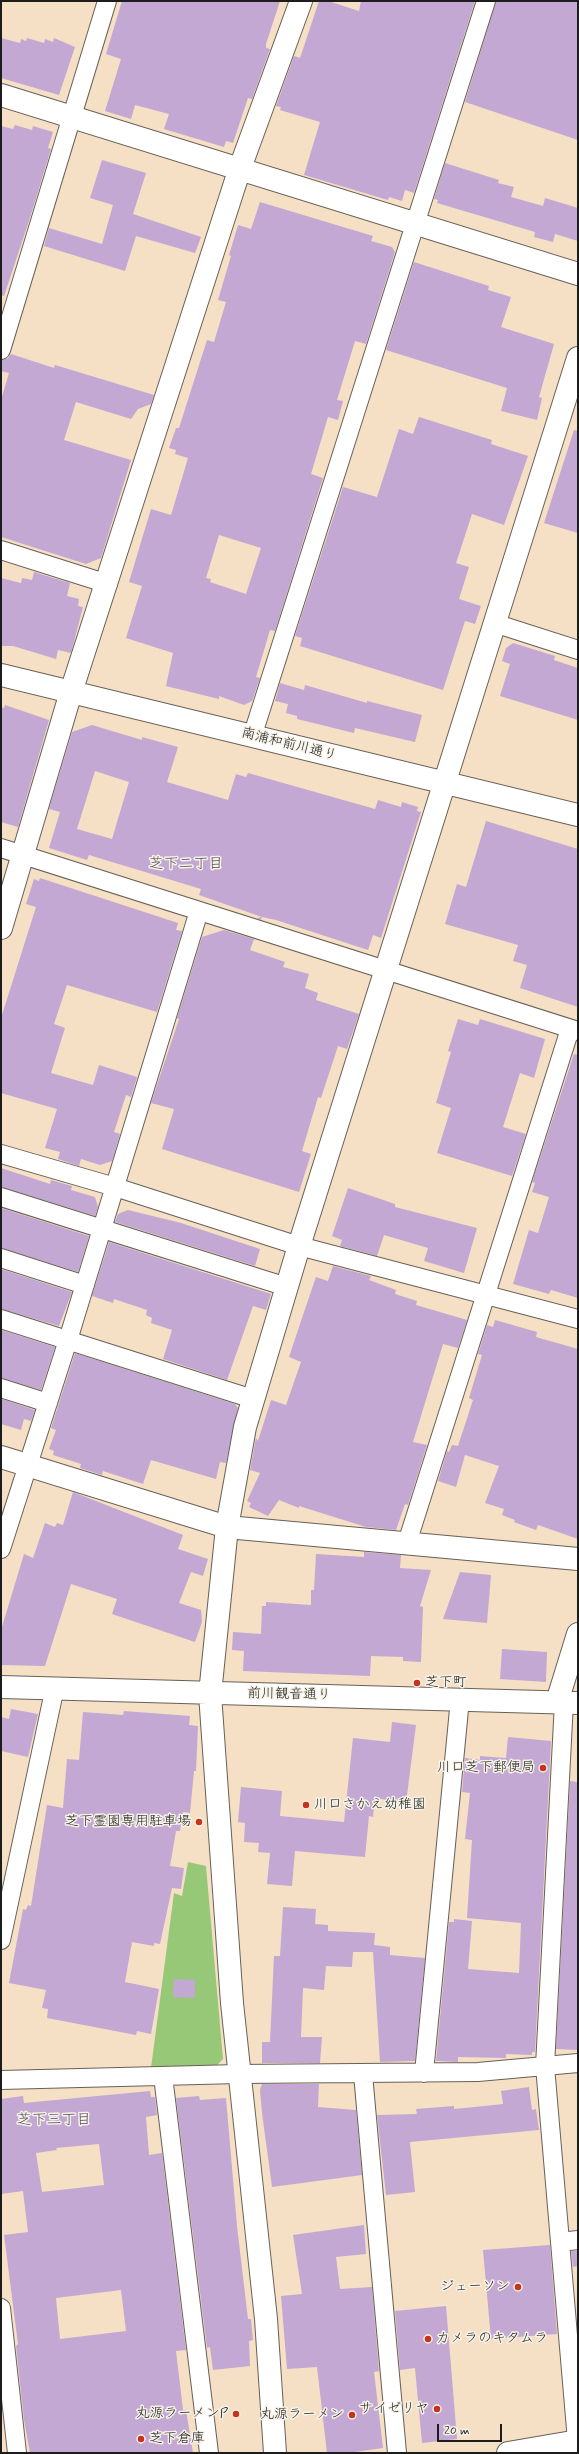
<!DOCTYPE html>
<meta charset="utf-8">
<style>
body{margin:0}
#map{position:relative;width:579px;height:2454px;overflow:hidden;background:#f5dfc5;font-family:Mynerve,sans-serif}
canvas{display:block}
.frame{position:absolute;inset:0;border:2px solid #1c1c1c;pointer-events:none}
.scale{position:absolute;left:437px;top:2424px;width:65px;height:18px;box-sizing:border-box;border:2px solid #1c1c1c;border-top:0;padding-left:5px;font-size:12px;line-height:14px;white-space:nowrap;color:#1c1c1c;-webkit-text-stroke:3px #f7f3e8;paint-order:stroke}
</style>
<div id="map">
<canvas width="579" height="2454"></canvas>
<div class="frame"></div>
<div class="scale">20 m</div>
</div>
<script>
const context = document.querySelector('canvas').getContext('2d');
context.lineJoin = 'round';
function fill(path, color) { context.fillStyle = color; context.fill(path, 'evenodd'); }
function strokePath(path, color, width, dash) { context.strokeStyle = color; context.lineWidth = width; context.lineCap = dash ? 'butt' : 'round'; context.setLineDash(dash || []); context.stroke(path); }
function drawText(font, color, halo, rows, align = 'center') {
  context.font = font + ' Mynerve,"Klee One",sans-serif'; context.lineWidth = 3; context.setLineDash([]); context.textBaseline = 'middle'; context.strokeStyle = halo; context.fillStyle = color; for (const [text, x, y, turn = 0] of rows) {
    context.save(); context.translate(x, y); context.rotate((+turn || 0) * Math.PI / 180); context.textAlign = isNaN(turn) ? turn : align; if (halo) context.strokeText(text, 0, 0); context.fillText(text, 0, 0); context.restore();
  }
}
const green = new Path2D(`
 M188,1862L206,1866L223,2059L216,2066L151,2068L174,1893L182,1896Z`);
const building = new Path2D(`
 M122,1H280L266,44V48L270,49L252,99L248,98L233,143L226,141L224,147L164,129L169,114L135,105L131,119L105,111L121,59L106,54Z
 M319,1H328L359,11L361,1H475L414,193L405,190L402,201L389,197L388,200L304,175L320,122L280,110L281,107L276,106L294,56L300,58Z
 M496,1H578V140L465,102Z
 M1,38L20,43L21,39L26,41L27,38L44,43L45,39L53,42L54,38L75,47L59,95L1,78Z
 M15,125L32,130L33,126L53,132L48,148L51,149L29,221L4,296L1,295V126L13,129Z
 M102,160L146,173L133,214L201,237L195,253L136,236L125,271L44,246L49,228L102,244L113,205L90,198Z
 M445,163L499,180L498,183L514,187L511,197L543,206L545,198L578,208V241L555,234L553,242L534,237L535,232L437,203L438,200L434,199Z
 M260,202L373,236L371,241L392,247L395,252L366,344L355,341L337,400L343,401L338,420L328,417L311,474L323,478L275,631L270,630L256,677L260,678L252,701L244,705L219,696V699L166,686L173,653L126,638L142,586L129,582L151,509L171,515L188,458L175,454L176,450L169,448L176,428H179L207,340L214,342L226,302L218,300L231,256L229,255L238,225L251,229ZM219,535L261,548L246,594L210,582L211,579L206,578Z
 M414,262L489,286L488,290L511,297L501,327L554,344L539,397L542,398L537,420L501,411L507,388L386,350Z
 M11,354L54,368L55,365L154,395L151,404L138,409L131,419L76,402L64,440L131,460L101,558L86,564L1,537V400L9,373L1,371V360L8,358Z
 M419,417L492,440L491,444L528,456L504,525L472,514L456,563L469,567L459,599L481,606L475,624L465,621L443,690L300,646L302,638L295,636L343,487L377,497L399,429L413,434Z
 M574,430L578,431V533L544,523Z
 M34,572L70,583L67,596L79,599L78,606L83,607L71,653L58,650L56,659L13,646H1V578L21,583L22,578L32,580Z
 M513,643L555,656L554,660L578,668V720L500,696L510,664L502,661L506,648Z
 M280,683L304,690L305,685L367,703V701L422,715L415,742L355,728L354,733L297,719V716L286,713L288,704L275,701Z
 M5,705L49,720L18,827L1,822V707L4,708Z
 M92,725L142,740V737L178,747L167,782L228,800L236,774L246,777L248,773L375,809L378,800L401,807L402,802L418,807L417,811L421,812L381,938L373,935L368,950L276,920L262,917L261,920L257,918L262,917L199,895L201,889L89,855L87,860L49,848L60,812L49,809L72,732ZM95,771L129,782L112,839L77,829Z
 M486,821L578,849V1007L520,988L527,965L513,961L518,945L445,924L457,884L466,887Z
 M40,878L178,923L176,930L182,931L157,1012L67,985L54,1024L65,1028L51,1073L93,1085L99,1065L137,1077L131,1097L126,1095L114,1132L120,1134L112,1161L100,1165L81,1159L79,1166L58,1159L60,1152L45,1148L57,1109L1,1093V1018L36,907L26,904L34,879L39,881Z
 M224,930L254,939L250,950L285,962L283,967L309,974L305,988L318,993L316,1000L359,1014L347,1049L338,1046L321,1098L318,1097L302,1151L311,1154L299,1192L162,1149L174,1109L151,1103L179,1019L177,1018L202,937Z
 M458,1019L478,1025L480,1019L545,1039L534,1078L520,1073L503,1127L526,1134L512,1176L437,1153L451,1108L436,1103L451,1052L448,1051Z
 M574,1054L578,1055V1298L551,1290L549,1294L513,1284L529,1230L538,1233L549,1197L532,1192L535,1183L532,1182Z
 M1,1168L50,1184L51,1180L72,1186L71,1190L95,1197L98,1207L95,1216L1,1187Z
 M348,1188L395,1204V1207L477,1228L464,1273L424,1261L428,1248L384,1235L377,1256L340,1246L342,1240L332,1236Z
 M1,1208L89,1236L78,1272L1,1248Z
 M128,1210L181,1223L260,1249L255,1266L115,1222L118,1214Z
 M109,1242L271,1294L266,1310L253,1306L227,1380L163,1359L172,1330L151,1323L152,1318L146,1315L147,1310L114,1299L113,1303L92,1296Z
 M333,1266L371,1276L369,1280L396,1290L395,1294L417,1301L416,1305L467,1320L458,1348L443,1344L413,1442L427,1445L408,1505L405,1504L396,1530L366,1527L299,1506V1508L279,1500L268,1516L249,1507L251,1503L247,1501L260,1473L250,1470L256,1438L258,1441L271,1400L286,1405L301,1362L289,1357L303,1315L316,1277L328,1281Z
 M1,1269L72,1292L59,1326L1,1309Z
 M495,1320L537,1332L536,1337L578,1349V1539L538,1525L536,1530L514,1522L515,1520L502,1515L504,1509L485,1503L499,1466L465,1455L456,1487L438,1481L447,1451L449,1452L452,1445L458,1446L473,1400L469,1398L482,1355L478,1354L487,1325L493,1327Z
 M1,1330L55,1347L41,1390L1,1378Z
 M75,1353L235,1404L238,1408L226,1463L220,1462L216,1479L151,1460L143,1484L103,1471L102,1475L80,1468L81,1464L53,1455L54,1451L49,1449L56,1430L51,1428Z
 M2,1399L35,1410L31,1421L24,1419L21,1430L1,1424Z
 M73,1492L183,1535L178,1549L208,1559L203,1576L191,1572L179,1603L201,1610L202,1622L195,1642L112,1614L117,1599L71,1584L45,1666L1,1665V1630L24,1554L33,1558L45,1523L55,1527L57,1523L63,1525Z
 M364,1552L401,1555L400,1568L431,1570L420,1606L423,1607L421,1662L403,1661V1657L371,1656L370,1676L243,1671L244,1651L232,1650L233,1632L261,1634L262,1606H266V1602L311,1605V1590H314L316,1554L364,1557Z
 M460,1572L491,1575L487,1623L443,1619Z
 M502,1649L547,1652L546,1682L500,1679Z
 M11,1709L38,1714L28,1757L1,1751V1717L9,1719Z
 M124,1711L190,1716L189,1725L198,1726L196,1771H194L190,1813L183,1812L180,1831H176L170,1866L184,1868L181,1889L172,1888L160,1944L154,1943V1946L132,1942L125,1982L159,1989L151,2034L137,2031L136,2035L47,2018L48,2009L42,2008L46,1990L9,1983L23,1909L26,1910L28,1905L31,1906L47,1805L63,1808L67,1759L79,1760L83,1712L123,1715Z
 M392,1722L416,1725L406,1803L375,1798L373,1817L369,1816L365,1857L295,1851L292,1886L267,1884L270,1853L258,1852L259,1843L244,1842L245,1823L238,1822L241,1787L282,1791L280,1816L344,1822L353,1738L390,1742Z
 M508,1737L551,1741L535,2052H532V2055L506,2054V2058L458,2057V2062L436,2061L449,1922H454V1919L472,1921L468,1969L519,1973L521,1923L467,1918L472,1840L465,1839L470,1793L462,1792L465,1758L480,1760V1756L506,1758Z
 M570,1781L578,1782V2050L556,2049Z
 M283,1907L316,1909L315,1924L328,1925V1931L375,1933L374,1945L390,1947V1955L425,1958L415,2061L380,2062L373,1952H353L352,1967L326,1966L324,1990L303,1988L301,2037H322L320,2063H262V2042H270L274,1956H280Z
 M174,1979L195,1980V1998L173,1997Z
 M262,2084H319L318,2107L356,2110L362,2175L272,2187L262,2113L260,2090Z
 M529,2087L532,2110L536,2109L539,2130L410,2142L415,2192L386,2195L377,2115L417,2114L416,2109L454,2106V2109L465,2108L503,2104L501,2091Z
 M150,2091L151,2097H155L157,2115L146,2117L149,2155L162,2153L186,2350L176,2351L183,2410H186L193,2453H30L24,2420L16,2346L18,2344L4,2235L28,2232L23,2191L1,2194V2099L23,2096L24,2103ZM99,2144L104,2185L42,2192L36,2153L57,2150L56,2148ZM121,2290L126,2331L60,2339L56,2298Z
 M199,2096L200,2100L226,2098L237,2226L248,2319H251L253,2340L249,2341L250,2366L213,2370L210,2347L207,2348L176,2098Z
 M364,2225L366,2254L336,2257L340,2289L372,2287L379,2371L374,2372L383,2448L348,2453H327L317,2367L287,2369L281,2296L302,2294L293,2235Z
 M550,2245L557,2334L491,2339L483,2250Z
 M571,2251H578V2266L573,2267Z
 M446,2306L457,2439L422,2443L415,2368L400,2370L395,2311Z`);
const minor = new Path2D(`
 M1,350L107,1
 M1,550L108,584
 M494,623L578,650
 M252,737L486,1
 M1,848L578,1031
 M1,1154L115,1187L299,1246L578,1319
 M1,1197L287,1287
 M1,1258L85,1285
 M1,1319L253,1399
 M1,1388L48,1403
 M407,1543L570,1029
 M1,1549L68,1340L199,911
 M564,1702L545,2066L577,2441
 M1,1940L55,1687
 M424,2073L460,1699
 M363,2074L397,2453
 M163,2076L209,2453
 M1,2080L239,2074L478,2072L578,2063
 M560,2242L578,2240
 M1,2308L17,2453`);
const tertiary = new Path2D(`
 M1,95L578,274
 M1,675L578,815
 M1,928L71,692L240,168L301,1
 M1,1457L227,1527L578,1559
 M1,1687L578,1703
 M557,1702L578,1634
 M275,2453L266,2319L232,2003L210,1694L227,1527L245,1427L299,1246L578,358`);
const secondary = new Path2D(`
 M508,2453L578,2441`);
const markers = [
 [417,1683,4,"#c8321e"],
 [543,1768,4,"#c8321e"],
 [306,1805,4,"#c8321e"],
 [199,1822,4,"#c8321e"],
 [518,2287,4,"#c8321e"],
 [428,2339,4,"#c8321e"],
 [437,2409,4,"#c8321e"],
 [236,2414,4,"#c8321e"],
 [352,2415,4,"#c8321e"],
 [141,2439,4,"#c8321e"]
];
const streetNames = [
 ["南浦和前川通り",289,745,14],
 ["前川観音通り",289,1695,1]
];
const poiNames = [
 ["芝下町",425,1683,"left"],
 ["川口芝下郵便局",535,1768],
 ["川口さかえ幼稚園",314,1805,"left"],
 ["芝下霊園専用駐車場",191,1822],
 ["ジェーソン",510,2287],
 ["カメラのキタムラ",436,2339,"left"],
 ["サイゼリヤ",429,2409],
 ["丸源ラーメンP",228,2414],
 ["丸源ラーメン",344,2415],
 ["芝下倉庫",149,2439,"left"]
];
const neighbourhoodNames = [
 ["芝下二丁目",186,865],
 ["芝下三丁目",54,2121]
];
fill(green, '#97c878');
fill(building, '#c3a8d3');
strokePath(minor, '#686057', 20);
strokePath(tertiary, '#686057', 24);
strokePath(secondary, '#686057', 24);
strokePath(minor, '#fff', 18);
strokePath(tertiary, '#fff', 22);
strokePath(secondary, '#fff', 22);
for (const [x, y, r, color] of markers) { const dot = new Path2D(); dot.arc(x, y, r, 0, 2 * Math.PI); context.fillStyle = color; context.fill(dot); strokePath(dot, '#f7f3e8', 1.5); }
drawText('14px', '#1c1c1c', '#f7f3e8', streetNames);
drawText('14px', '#1c1c1c', '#f7f3e8', poiNames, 'right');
drawText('15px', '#564d5c', '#f7f3e8', neighbourhoodNames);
</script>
